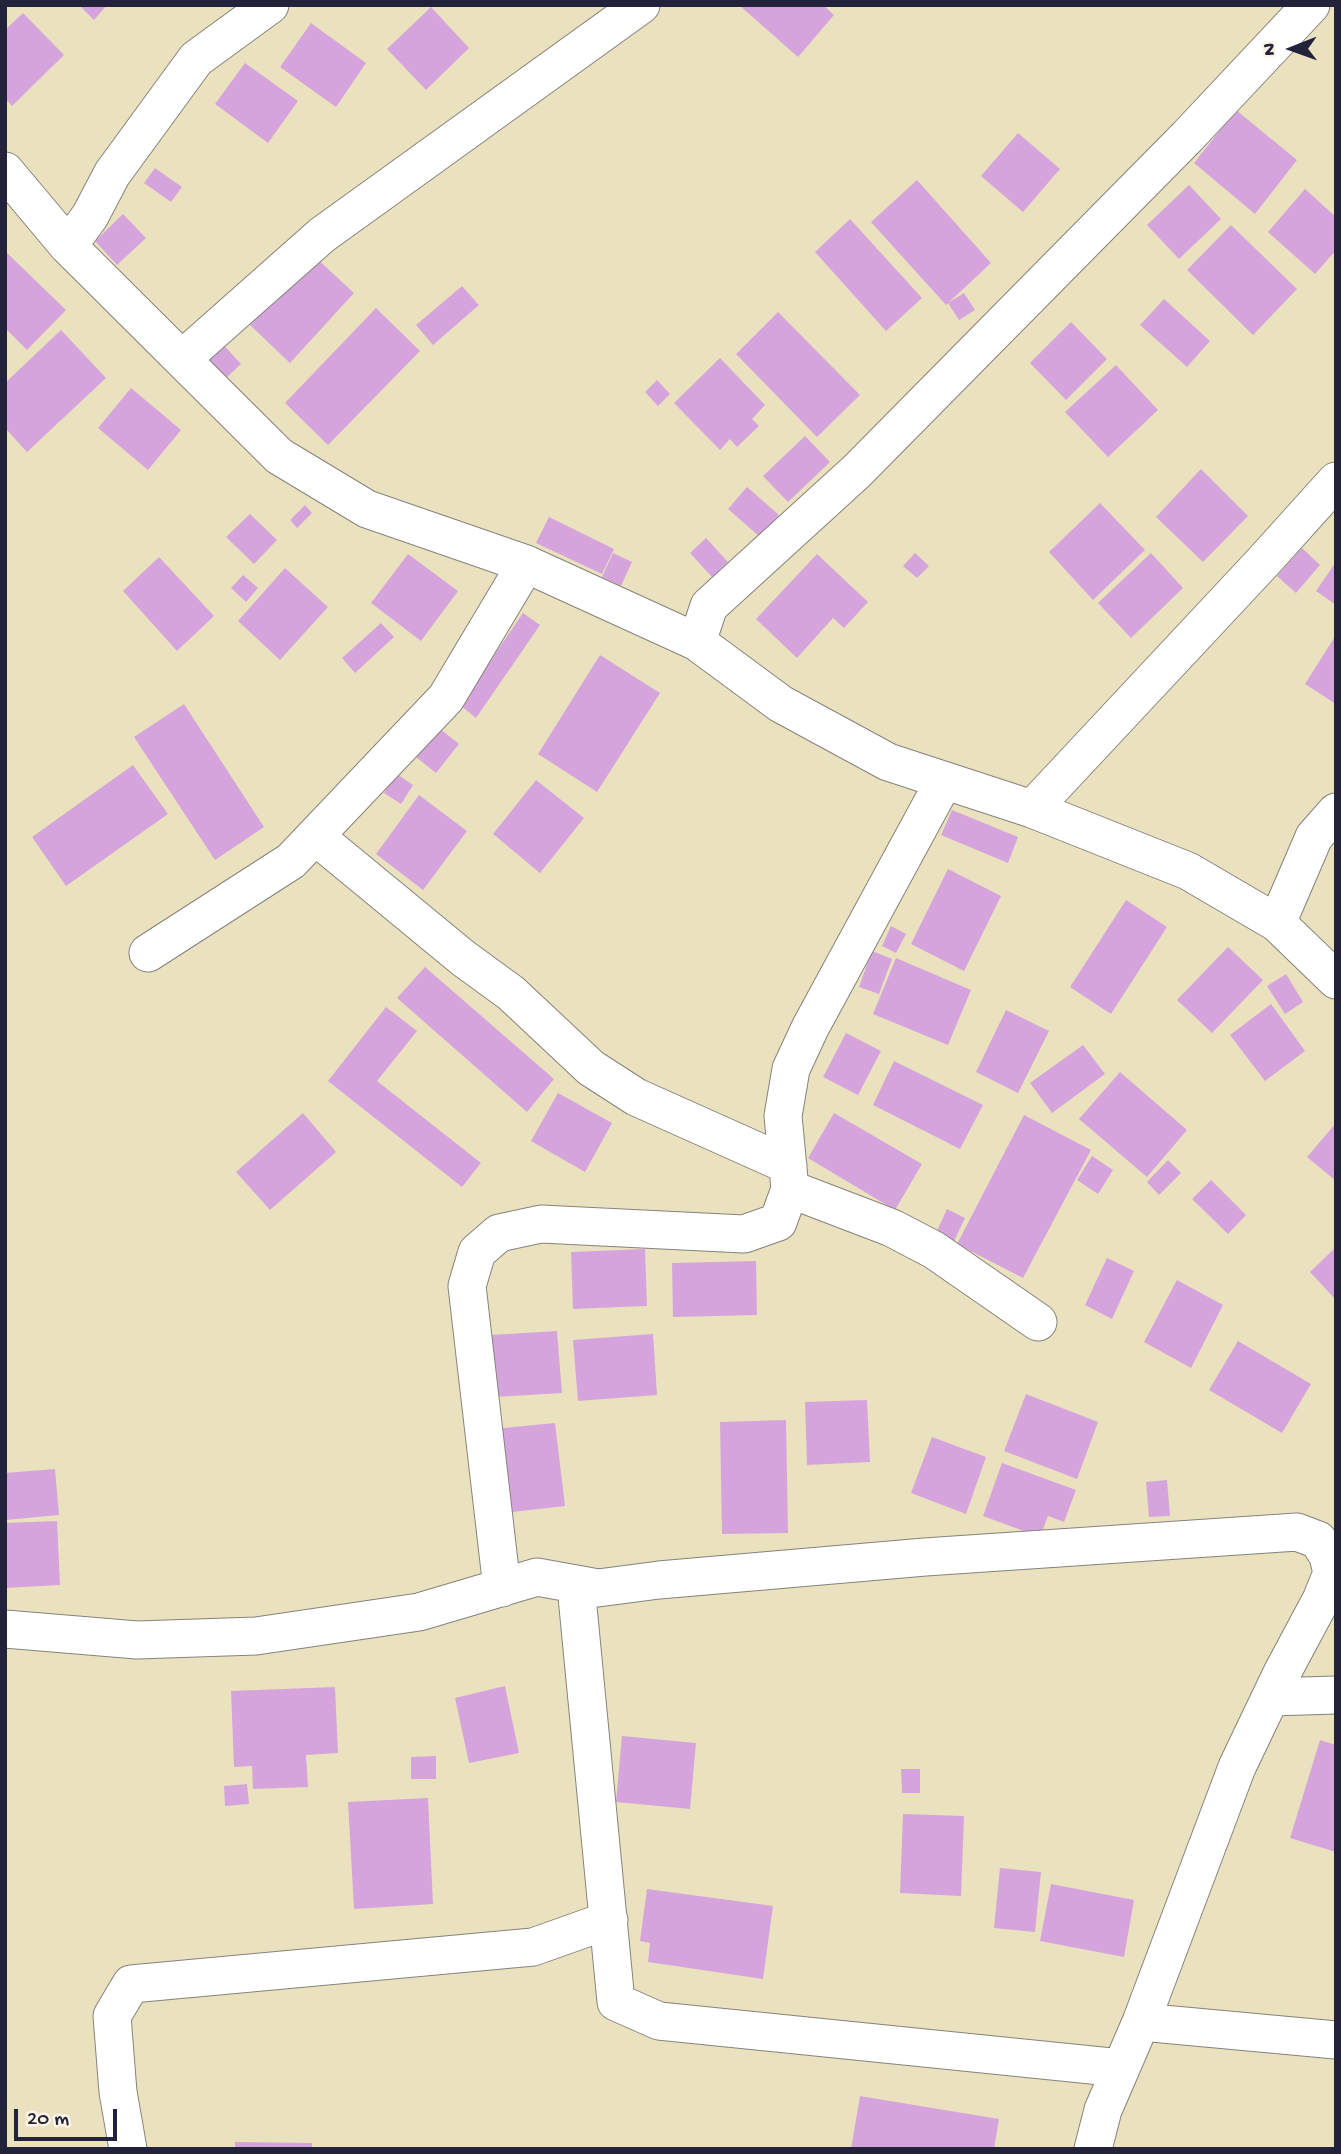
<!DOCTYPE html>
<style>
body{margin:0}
#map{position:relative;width:1341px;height:2154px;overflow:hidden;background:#eae2bf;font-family:"Gochi Hand",sans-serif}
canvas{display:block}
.frame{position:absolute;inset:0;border:7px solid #22223b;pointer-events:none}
.north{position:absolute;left:1257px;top:14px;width:70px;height:70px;-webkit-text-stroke:5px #fcf5e5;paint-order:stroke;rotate:269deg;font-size:19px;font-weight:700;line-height:28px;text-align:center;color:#22223b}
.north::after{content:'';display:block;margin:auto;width:24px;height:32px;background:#22223b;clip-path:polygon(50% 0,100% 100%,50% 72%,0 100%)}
.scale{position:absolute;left:14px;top:2109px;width:103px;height:32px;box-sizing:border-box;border:4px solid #22223b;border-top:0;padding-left:9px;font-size:21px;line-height:24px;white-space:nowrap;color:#22223b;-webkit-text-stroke:5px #fcf5e5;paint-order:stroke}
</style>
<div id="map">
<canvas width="1341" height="2154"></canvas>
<div class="frame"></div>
<div class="north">N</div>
<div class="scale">20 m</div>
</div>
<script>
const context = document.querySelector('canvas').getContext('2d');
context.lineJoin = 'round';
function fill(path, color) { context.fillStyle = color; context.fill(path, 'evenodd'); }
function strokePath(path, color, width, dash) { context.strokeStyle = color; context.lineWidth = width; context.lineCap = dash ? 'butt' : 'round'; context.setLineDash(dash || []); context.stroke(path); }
const building = new Path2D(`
 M79,5H107L94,20Z
 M739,5H823L834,15L798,57Z
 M431,7L469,48L426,90L387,49Z
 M23,13L64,55L12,106L5,98V30Z
 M311,23L366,63L336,107L280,67Z
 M245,63L298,101L268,143L215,104Z
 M1236,110L1297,160L1255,214L1194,163Z
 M1018,133L1060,169L1023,212L981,176Z
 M155,168L182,187L171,202L144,183Z
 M917,180L991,263L946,305L871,222Z
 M1189,185L1221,219L1179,259L1147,225Z
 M1305,189L1336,217V250L1315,274L1268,232Z
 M123,214L146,238L117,265L95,241Z
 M850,219L922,298L886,331L815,252Z
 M1231,225L1297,289L1253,335L1187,270Z
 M5,251L66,310L27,350L5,328Z
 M314,256L354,293L290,363L250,325Z
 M462,286L479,305L433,345L416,325Z
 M964,293L975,310L959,320L948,303Z
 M1164,299L1210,341L1187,367L1140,325Z
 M376,308L420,351L328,445L285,403Z
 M778,312L860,395L817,437L736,354Z
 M1071,322L1107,359L1066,400L1030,363Z
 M61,330L106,378L27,452L5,428V383Z
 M218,339L241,364L224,380L201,354Z
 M720,358L765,405L752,419L759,426L737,447L730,439L720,450L674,403Z
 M1116,365L1158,410L1108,457L1065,412Z
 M657,380L670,394L658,406L645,392Z
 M131,388L181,430L148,470L98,428Z
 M805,436L830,462L788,502L763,476Z
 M1201,469L1248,516L1203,562L1156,517Z
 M747,487L779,515L760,537L728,509Z
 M1100,503L1145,550L1093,600L1049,552Z
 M305,505L312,513L297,528L290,520Z
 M250,514L277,540L254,564L226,537Z
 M549,517L614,549L602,574L536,543Z
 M706,538L728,562L712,577L690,553Z
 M1302,548L1320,565L1296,593L1277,576Z
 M613,553L632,562L621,586L602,577Z
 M915,553L929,566L917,578L903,566Z
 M1151,553L1183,588L1131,638L1098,603Z
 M408,554L458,591L421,641L371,603Z
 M817,554L868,602L844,628L833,618L797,658L756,619Z
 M159,557L214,616L177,651L123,591Z
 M1336,562V605L1316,591Z
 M285,568L328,607L280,660L238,621Z
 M243,575L258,588L246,602L231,588Z
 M523,613L540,625L476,718L460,705Z
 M381,623L394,637L355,673L342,658Z
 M1336,635V704L1305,684Z
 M600,655L660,693L597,792L538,754Z
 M184,704L264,827L215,860L134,737Z
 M434,724L459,744L436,773L411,753Z
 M133,765L168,814L66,886L32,837Z
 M397,774L413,785L401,804L384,793Z
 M536,780L584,818L540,873L493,834Z
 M419,795L467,831L423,890L376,854Z
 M952,810L1018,837L1008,863L941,835Z
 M948,869L1001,896L964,971L911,944Z
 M1126,900L1167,927L1111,1014L1070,987Z
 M891,926L906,934L896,953L882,946Z
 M1228,947L1263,980L1212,1033L1177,1000Z
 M872,951L892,959L879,994L859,987Z
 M896,958L971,990L948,1045L873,1014Z
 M425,967L554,1079L527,1112L397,998Z
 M1286,974L1303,1002L1285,1014L1267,986Z
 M1271,1004L1305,1051L1265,1081L1230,1035Z
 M386,1007L417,1031L377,1081L481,1163L462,1187L328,1081Z
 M1006,1010L1049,1031L1018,1093L976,1072Z
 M846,1033L881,1051L858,1095L823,1077Z
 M1083,1045L1105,1074L1052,1113L1030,1083Z
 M894,1061L983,1105L960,1149L873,1105Z
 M1120,1072L1187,1130L1147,1177L1079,1119Z
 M558,1093L612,1123L585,1172L531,1141Z
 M303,1113L336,1152L270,1210L236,1172Z
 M834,1113L922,1164L895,1210L808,1158Z
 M1024,1115L1091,1150L1023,1278L957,1244Z
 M1336,1123V1181L1307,1157Z
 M1092,1156L1113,1170L1098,1194L1077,1180Z
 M1168,1160L1181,1173L1159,1195L1147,1182Z
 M1211,1180L1246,1215L1228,1234L1192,1199Z
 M947,1209L965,1218L954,1241L936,1233Z
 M1336,1247V1300L1310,1272Z
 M645,1249L647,1306L573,1309L571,1252Z
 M1107,1258L1134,1271L1112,1319L1085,1305Z
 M756,1261L757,1315L673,1317L672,1263Z
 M1177,1280L1223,1305L1191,1368L1144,1342Z
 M557,1331L562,1393L495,1397L491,1335Z
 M653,1334L657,1395L578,1401L573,1340Z
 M1238,1341L1311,1384L1282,1433L1209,1390Z
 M1026,1394L1098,1422L1077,1479L1004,1451Z
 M867,1400L870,1462L807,1465L805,1402Z
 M786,1420L788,1533L722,1534L720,1422Z
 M555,1423L565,1506L503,1513L493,1429Z
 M932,1437L986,1457L966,1514L911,1493Z
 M1002,1463L1076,1490L1064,1522L1048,1516L1040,1537L983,1516Z
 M55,1469L59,1515L5,1520V1473Z
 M1167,1480L1170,1516L1149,1517L1146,1482Z
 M57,1521L60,1585L5,1588V1523Z
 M505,1686L519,1753L469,1763L455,1698Z
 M335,1687L338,1753L306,1755L308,1787L253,1789L252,1766L234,1767L231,1691Z
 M622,1736L696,1743L690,1809L616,1802Z
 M1320,1740L1336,1745V1852L1290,1838Z
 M436,1756V1779H411V1757Z
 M901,1769H920V1793H902Z
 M247,1784L249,1804L225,1806L224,1786Z
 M428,1798L433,1904L354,1909L348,1802Z
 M903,1814L964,1816L961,1896L900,1893Z
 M1000,1868L1041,1872L1035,1932L994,1928Z
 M1051,1884L1134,1900L1124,1957L1040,1941Z
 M647,1889L773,1906L763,1979L648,1962L650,1943L640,1941Z
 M860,2096L999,2119L994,2149H851Z
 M235,2142L312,2143V2149H235Z`);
const street = new Path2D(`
 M5,171L68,246L279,456L367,509L526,564L697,642L781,704L888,762L1032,809L1188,871L1277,923L1336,980
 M68,246L90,216L112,174L196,59L270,5
 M182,359L322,235L641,5
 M697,642L709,606L857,471L1187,137L1311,5
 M1032,809L1263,562L1336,481
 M315,836L463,958L511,993L591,1068L636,1097L788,1165
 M1277,923L1314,837L1336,812
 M148,953L291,861L446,698L526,564
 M790,1189L892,1228L934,1250L1038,1322
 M576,1586L616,2002L659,2021L1121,2068
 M502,1588L467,1286L477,1252L499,1233L541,1224L744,1234L778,1222L790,1189L783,1116L791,1069L810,1028L944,781
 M5,1629L137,1640L256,1636L419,1612L537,1577L598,1588L659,1580L925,1557L1297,1532L1318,1540L1328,1556L1332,1573L1321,1600L1282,1673L1237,1767L1141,2022L1103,2110L1093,2149
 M1271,1697L1336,1695
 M1141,2022L1336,2040
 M128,2149L118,2092L112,2016L131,1984L533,1947L609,1920`);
fill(building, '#d6a4dc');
strokePath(street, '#86827d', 39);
strokePath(street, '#fff', 37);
</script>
